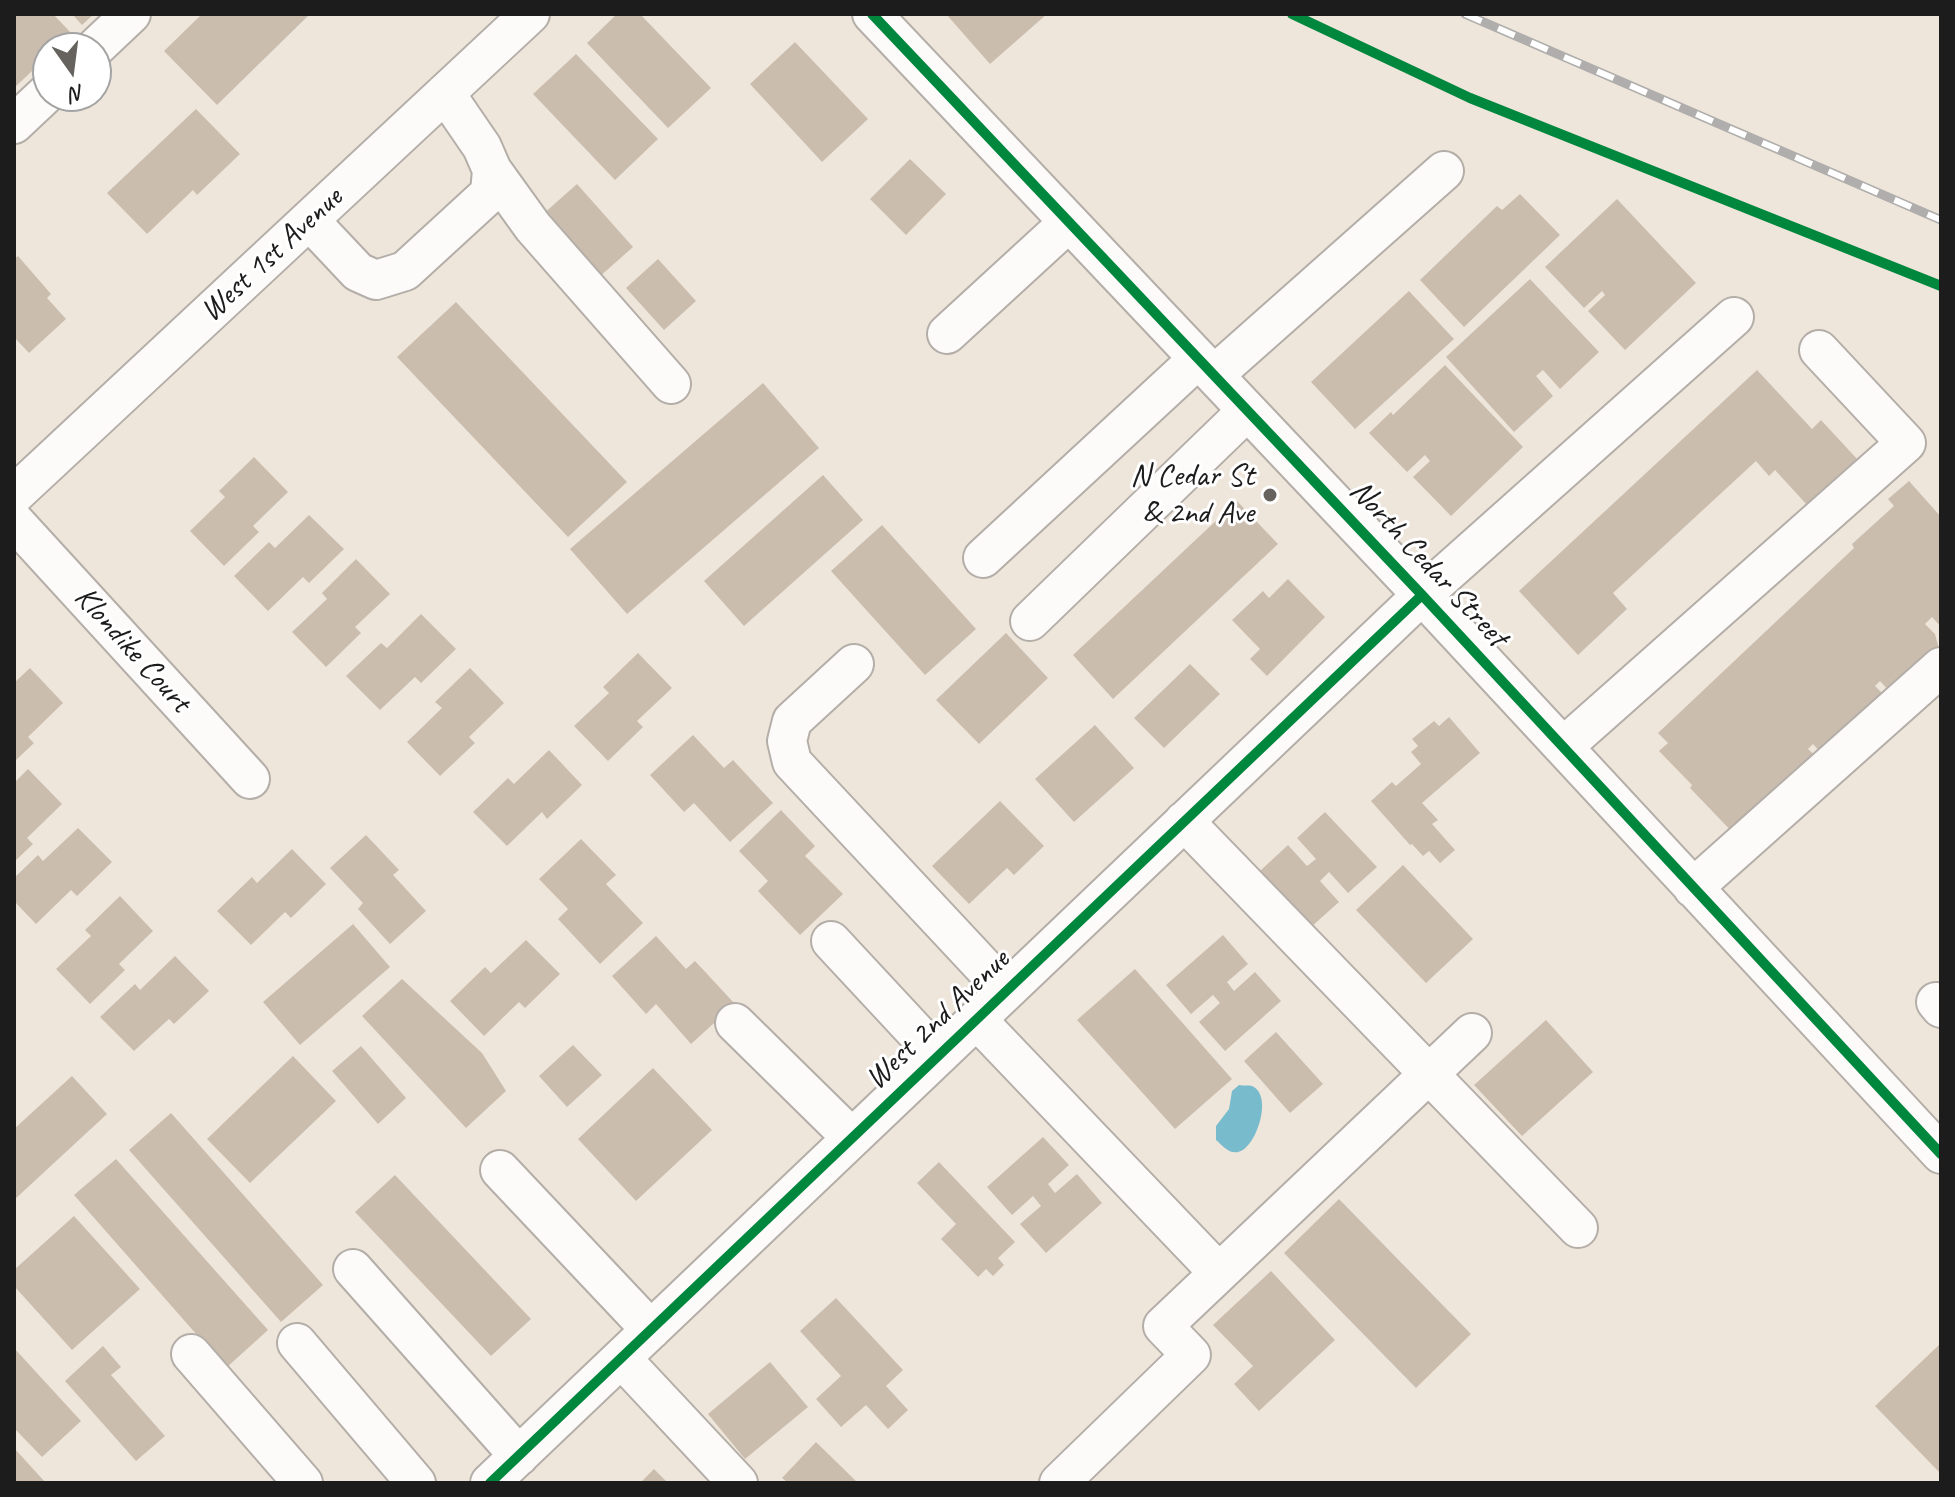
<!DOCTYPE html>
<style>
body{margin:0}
#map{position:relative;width:1955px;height:1497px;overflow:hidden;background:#efe6db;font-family:Caveat,sans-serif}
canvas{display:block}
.frame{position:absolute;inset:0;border:16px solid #1c1c1c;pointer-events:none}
.north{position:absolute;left:32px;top:32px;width:80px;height:80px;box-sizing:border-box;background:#fff;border:2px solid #a4a4a4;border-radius:50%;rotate:166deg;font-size:22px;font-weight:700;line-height:32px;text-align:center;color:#1c1c1c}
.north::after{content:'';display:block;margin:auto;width:28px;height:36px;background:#66635f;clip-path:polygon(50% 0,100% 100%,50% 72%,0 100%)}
</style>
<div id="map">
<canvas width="1955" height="1497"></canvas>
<div class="frame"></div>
<div class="north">N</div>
</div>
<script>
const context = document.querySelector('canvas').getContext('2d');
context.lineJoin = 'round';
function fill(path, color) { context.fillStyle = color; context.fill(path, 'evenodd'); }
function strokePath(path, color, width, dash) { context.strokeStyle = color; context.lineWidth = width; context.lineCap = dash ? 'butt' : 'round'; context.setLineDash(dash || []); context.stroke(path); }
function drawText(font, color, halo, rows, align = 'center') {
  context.font = font + ' Caveat,sans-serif'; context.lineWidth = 6; context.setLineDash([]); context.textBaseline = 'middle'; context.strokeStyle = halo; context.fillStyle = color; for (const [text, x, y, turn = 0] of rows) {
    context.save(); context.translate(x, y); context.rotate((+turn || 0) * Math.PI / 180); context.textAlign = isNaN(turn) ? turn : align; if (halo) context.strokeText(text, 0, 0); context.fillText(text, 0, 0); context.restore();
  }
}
const water = new Path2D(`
 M1239,1085C1244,1086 1248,1085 1252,1086C1274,1095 1256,1149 1238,1152C1229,1154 1223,1146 1216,1140V1126L1229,1109L1232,1091Z`);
const building = new Path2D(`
 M14,14H53L72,34L57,48H48V56L14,88Z
 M72,14H94L82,25Z
 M202,14H310L217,105L164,51Z
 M617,14H640L711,88L668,128L587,43Z
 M946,14H1047L990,64Z
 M795,42L868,119L822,162L750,84Z
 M576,54L658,139L615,180L533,94Z
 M196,109L240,154L197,195L193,190L147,234L107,193Z
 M910,159L946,194L906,235L870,199Z
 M577,184L633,247L598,278L542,215Z
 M1520,194L1560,235L1464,327L1420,280L1497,206L1502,210Z
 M1617,199L1696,283L1625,350L1588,311L1605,295L1602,291L1584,308L1545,267Z
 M18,256L51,294L47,298L66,319L29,353L14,337V259Z
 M658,259L696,301L664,330L626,288Z
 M1530,279L1599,352L1560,389L1543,370L1536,376L1553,396L1514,432L1446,357Z
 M1409,291L1454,339L1355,429L1311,382Z
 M456,302L627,482L568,537L397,357Z
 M1445,365L1523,447L1451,516L1413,477L1430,461L1425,455L1407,472L1369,433L1391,412L1393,415Z
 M1757,370L1812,429L1821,420L1858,460L1808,506L1775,470L1769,476L1756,461L1613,593L1627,609L1578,655L1519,591Z
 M763,383L819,448L627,614L570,549Z
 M254,457L288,492L253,526L259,532L224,566L190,531L225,497L219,491Z
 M823,475L863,520L744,626L704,581Z
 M1909,481L1941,517V627L1932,617L1925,624L1935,634L1939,649L1892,694L1880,681L1875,686L1887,698L1825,757L1813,744L1808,749L1820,760L1738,838L1690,788L1692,785L1659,751L1668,743L1658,733L1854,548L1852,544L1894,506L1888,499Z
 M1237,501L1278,544L1113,699L1073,655Z
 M309,515L344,549L309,583L303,577L268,611L234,576L269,542L275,548Z
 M882,525L976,629L925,675L831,571Z
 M356,559L390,594L355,627L361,633L326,667L292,632L327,599L322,593Z
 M1288,579L1325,617L1267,676L1250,659L1260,649L1232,620L1263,591L1269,598Z
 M421,614L456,649L421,683L415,677L380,710L346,676L381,643L387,648Z
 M1006,633L1048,678L979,744L936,700Z
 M638,653L672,688L637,721L643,727L608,761L574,726L609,693L603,687Z
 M1190,664L1220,694L1164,748L1134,718Z
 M30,668L63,703L28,737L34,743L14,762V683Z
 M470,668L504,703L469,737L475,743L440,776L407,742L442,708L435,702Z
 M1449,717L1480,753L1422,803L1438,820L1432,824L1455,850L1440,863L1429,851L1423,856L1412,844L1410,845L1371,801L1392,782L1396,786L1421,764L1411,752L1418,746L1412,739L1434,721L1439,726Z
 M1095,725L1134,768L1074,822L1035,779Z
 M693,735L724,768L733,760L773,803L730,842L694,803L684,812L650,775Z
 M549,750L582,785L547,819L542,812L507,846L473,812L508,778L514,784Z
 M28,769L62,804L27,838L33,844L14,862V783Z
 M1000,801L1044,846L1014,875L1007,868L969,904L932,866Z
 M781,810L815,846L805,856L843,894L800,935L758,891L768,881L739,851Z
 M1325,812L1377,867L1348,893L1329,872L1320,881L1339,902L1311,927L1260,871L1288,845L1307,866L1316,859L1297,838Z
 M78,828L112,862L77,896L71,890L36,924L14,901V878L38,855L43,861Z
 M366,835L399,870L393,875L426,911L390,944L358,909L363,903L330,868Z
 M581,839L616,875L606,884L643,923L600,964L558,919L568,909L539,879Z
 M292,849L326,884L291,918L285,912L251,945L217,911L252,877L257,883Z
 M1403,865L1473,939L1426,983L1356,910Z
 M120,896L153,931L119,964L125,970L90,1004L56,969L91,936L85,930Z
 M353,924L390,967L300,1045L263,1002Z
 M1223,935L1248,964L1227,982L1234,991L1255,972L1281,1001L1225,1051L1199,1022L1220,1003L1213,995L1191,1014L1166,985Z
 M656,936L686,969L695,961L735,1004L691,1044L656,1004L646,1014L612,976Z
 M526,940L560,974L525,1008L519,1002L484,1036L450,1001L485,967L491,973Z
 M175,956L209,991L174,1024L169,1019L134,1051L100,1017L135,984L140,990Z
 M1135,969L1232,1079L1175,1129L1077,1020Z
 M402,979L482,1053L506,1091L466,1128L362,1016Z
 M1546,1020L1593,1072L1522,1136L1474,1085Z
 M1276,1032L1323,1084L1290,1113L1244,1061Z
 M573,1045L602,1075L567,1107L539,1076Z
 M361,1046L406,1098L378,1124L332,1071Z
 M293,1056L336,1101L250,1183L207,1139Z
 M653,1068L712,1130L636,1201L578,1139Z
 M72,1076L107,1114L14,1200V1129Z
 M171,1113L323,1285L281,1322L129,1150Z
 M1043,1137L1069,1165L1048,1184L1055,1193L1077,1174L1102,1203L1046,1253L1020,1224L1041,1206L1033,1196L1012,1215L987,1187Z
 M116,1159L268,1330L226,1368L74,1195Z
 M939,1162L1015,1242L998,1258L1004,1265L993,1276L986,1269L978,1277L941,1239L956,1224L917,1183Z
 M395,1175L531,1319L491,1356L355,1212Z
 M1339,1199L1471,1334L1416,1388L1284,1253Z
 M74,1216L140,1289L72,1350L14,1286V1270Z
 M1271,1271L1335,1340L1259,1411L1234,1384L1253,1366L1213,1325Z
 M836,1298L903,1370L886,1386L908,1410L888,1429L866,1405L841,1427L816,1399L841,1376L800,1331Z
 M1941,1343V1474L1875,1406Z
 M103,1346L121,1367L111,1375L165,1436L136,1461L65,1381Z
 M14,1348L81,1421L42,1457L14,1428Z
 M770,1362L808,1407L745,1459L708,1414Z
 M816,1442L858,1483H788L782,1478Z
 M14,1448L46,1483H14Z
 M654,1469L668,1483H640Z`);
const minor = new Path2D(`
 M872,14L1422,595L1941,1154
 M95,48L131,14
 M14,124L48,92
 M492,170L533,227L671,384
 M309,220L358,272L376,280L405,271L490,193L492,170L482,147L445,93
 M947,334L1069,222
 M1214,375L1444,171
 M14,495L530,14
 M14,521L250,779
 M983,558L1198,359
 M1030,621L1247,411
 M854,664L792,721L787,741L792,762L1006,991
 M1563,747L1906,443L1819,350
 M1184,821L1578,1228
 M1693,888L1941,667
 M831,941L938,1056
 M1936,1002L1941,1008
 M977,1020L1218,1272
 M735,1023L852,1138
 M500,1170L651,1330
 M353,1269L519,1456
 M297,1343L416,1483
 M191,1354L303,1483
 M621,1358L738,1483
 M490,1483L1422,595L1734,317
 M1059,1483L1191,1355L1163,1326L1472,1033`);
const rail = new Path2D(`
 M1465,14L1941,220`);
const cycleway = new Path2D(`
 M872,14L1422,595L1941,1154
 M1292,14L1470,98L1941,286
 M490,1483L1422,595`);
const markers = [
 [1270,495,8,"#66635f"]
];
const streetNames = [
 ["West 1st Avenue",272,255,-43],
 ["North Cedar Street",1428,564,47],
 ["Klondike Court",132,650,48],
 ["West 2nd Avenue",938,1020,-44]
];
const poiNames = [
 ["N Cedar St",1254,477],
 ["& 2nd Ave",1254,514]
];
fill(water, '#78bbcc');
fill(building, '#cabdae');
strokePath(minor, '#b4aea8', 42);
strokePath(minor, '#fdfbfa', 38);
strokePath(rail, '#afaeac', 9);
strokePath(rail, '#fff', 6, [18]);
strokePath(cycleway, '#00873e', 10);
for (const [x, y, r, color] of markers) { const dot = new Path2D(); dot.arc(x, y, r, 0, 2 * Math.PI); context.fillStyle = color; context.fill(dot); strokePath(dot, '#fff', 3); }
drawText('32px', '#1c1c1c', '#fff', streetNames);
drawText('32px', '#1c1c1c', '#fff', poiNames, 'right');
</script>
